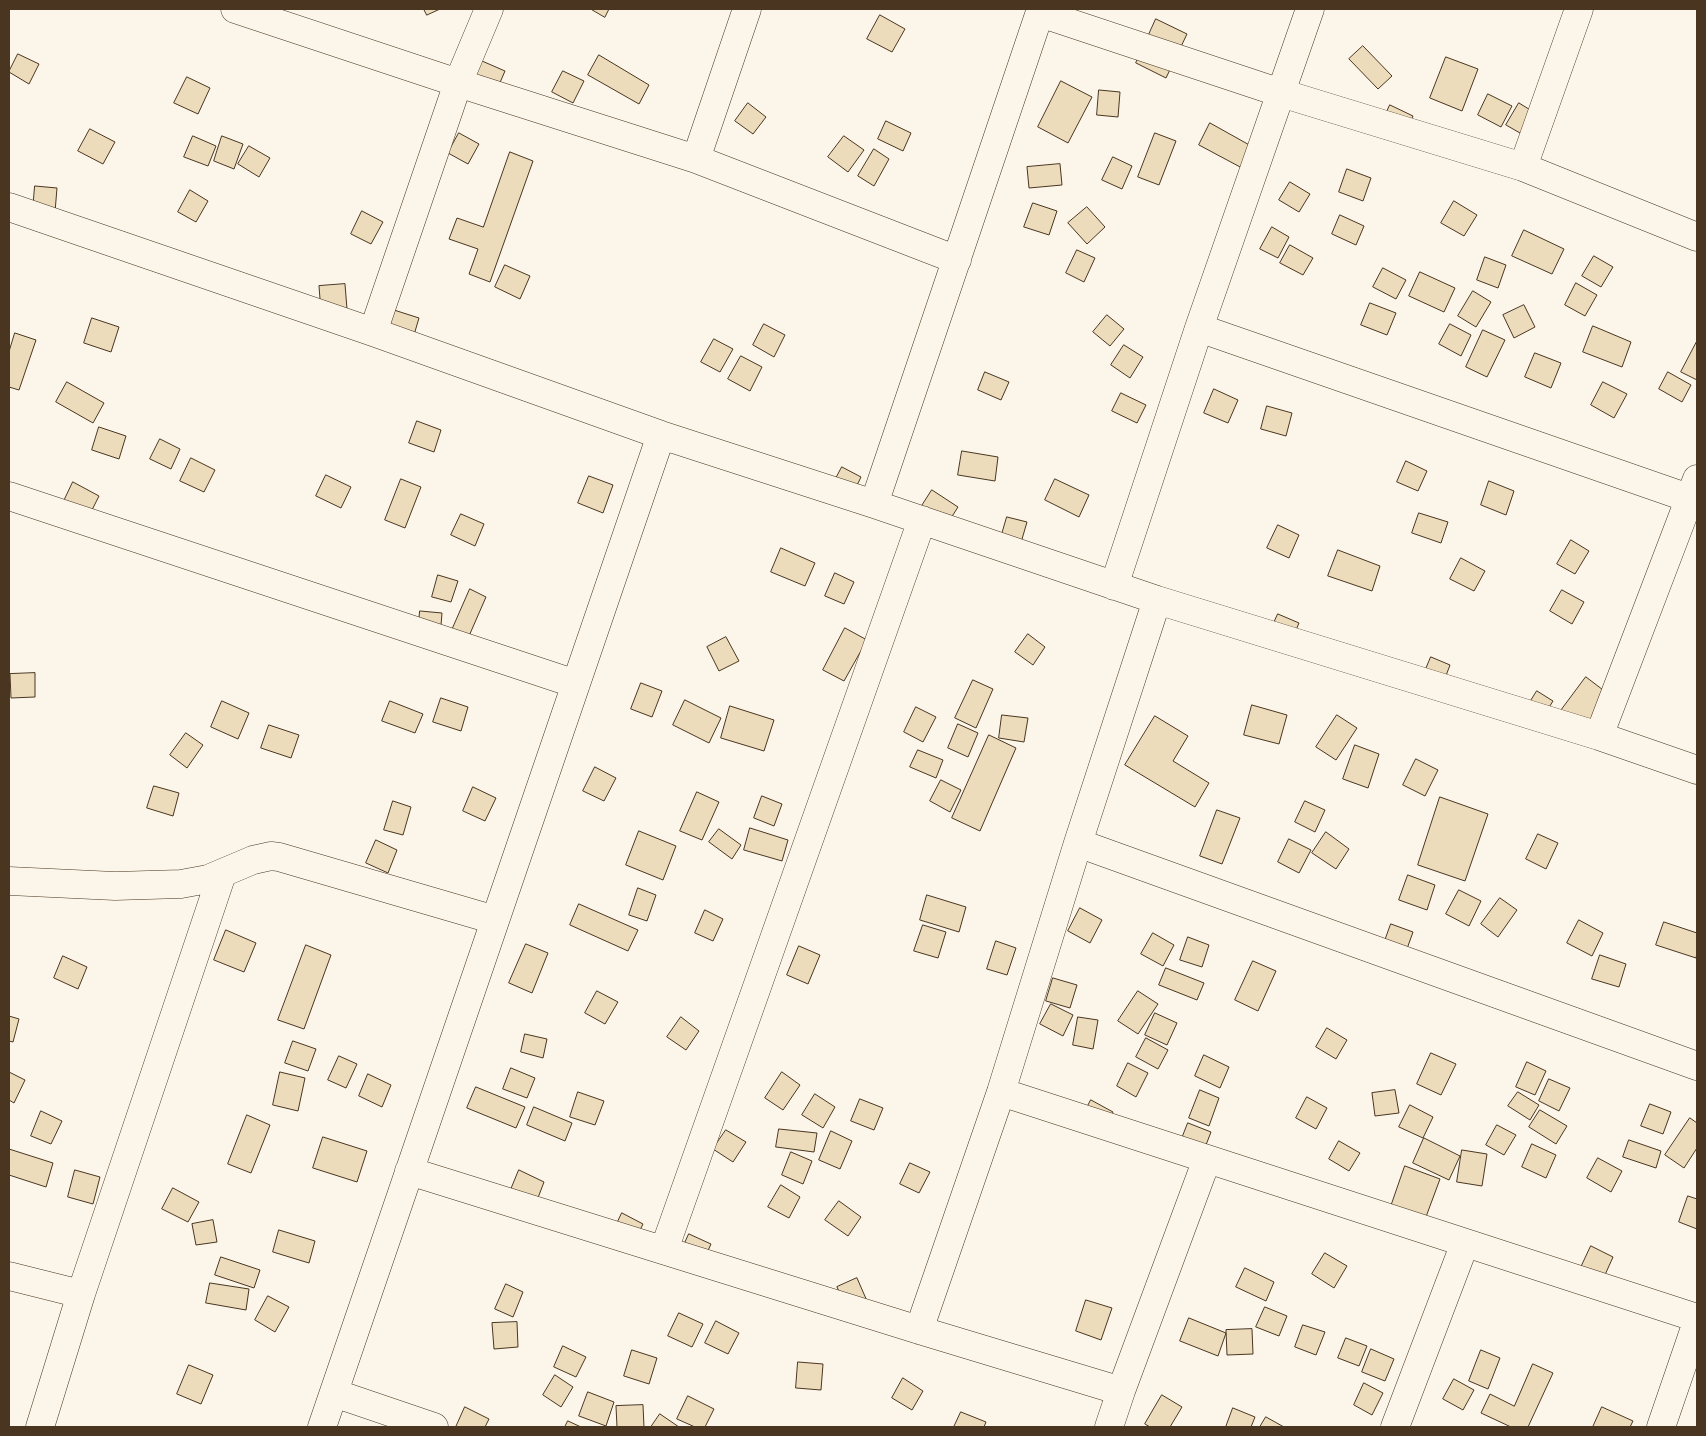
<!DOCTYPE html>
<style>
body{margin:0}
#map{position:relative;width:1706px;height:1436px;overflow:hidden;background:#fbf6e9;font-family:"Fira Sans Condensed",sans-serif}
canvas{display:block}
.frame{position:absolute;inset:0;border:10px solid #4a3520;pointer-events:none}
</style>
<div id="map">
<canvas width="1706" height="1436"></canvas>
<div class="frame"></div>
</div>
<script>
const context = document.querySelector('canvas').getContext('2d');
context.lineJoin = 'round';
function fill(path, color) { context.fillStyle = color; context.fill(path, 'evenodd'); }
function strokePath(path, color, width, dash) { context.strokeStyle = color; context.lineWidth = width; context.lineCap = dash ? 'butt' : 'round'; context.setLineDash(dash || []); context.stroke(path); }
const building = new Path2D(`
 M424,9H440L427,15Z
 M591,9H609L605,17Z
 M880,15L905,29L892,52L867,39Z
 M1156,19L1187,34L1166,78L1136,63Z
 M1363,46L1392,76L1378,89L1349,59Z
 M18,54L39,64L29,84L9,72Z
 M599,55L649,85L639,104L588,75Z
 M1446,57L1478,69L1462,111L1430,98Z
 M482,61L505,71L492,101L470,91Z
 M563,71L584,81L573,103L552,92Z
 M187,77L210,88L198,114L174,103Z
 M1061,81L1092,97L1068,143L1038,127Z
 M1099,90L1120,92L1118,117L1097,115Z
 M1488,94L1512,106L1501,127L1478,115Z
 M748,103L766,117L753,134L735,121Z
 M1519,103L1540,116L1527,137L1506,125Z
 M1390,105L1413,116L1402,140L1379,129Z
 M886,121L911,133L903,151L878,139Z
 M1210,123L1253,147L1242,168L1199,145Z
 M90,129L115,142L103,164L78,151Z
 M459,133L479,144L468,164L448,153Z
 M1155,133L1176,141L1159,185L1138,177Z
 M193,136L216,146L208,166L184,157Z
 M222,136L243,144L234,169L214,161Z
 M844,136L864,150L848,172L828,157Z
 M249,146L270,158L259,177L238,164Z
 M874,149L889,159L874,186L858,176Z
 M510,152L533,161L490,282L469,274L478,249L449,239L457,218L483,227Z
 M1113,157L1132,166L1122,189L1102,180Z
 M1060,164L1062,185L1029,188L1027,167Z
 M1347,169L1371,178L1363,201L1339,192Z
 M1290,182L1310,194L1299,212L1279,200Z
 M35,186L57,188L55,212L33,210Z
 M190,190L208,201L196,222L178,212Z
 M1454,201L1477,215L1464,236L1441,223Z
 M1033,203L1057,211L1049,235L1024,227Z
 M1087,207L1105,227L1087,244L1068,223Z
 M362,211L383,222L371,244L351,234Z
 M1340,215L1364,226L1356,245L1332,234Z
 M1272,227L1289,237L1278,258L1260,249Z
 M1524,230L1564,249L1552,274L1512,256Z
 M1290,245L1313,258L1303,275L1280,263Z
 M1077,250L1095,258L1084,282L1066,273Z
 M1594,256L1613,267L1601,287L1582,276Z
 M1485,257L1506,265L1498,288L1477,280Z
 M505,265L530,276L520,299L495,287Z
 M1383,268L1406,280L1396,299L1373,287Z
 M1420,272L1455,288L1444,312L1409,296Z
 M1576,283L1597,295L1585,316L1565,305Z
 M345,284L347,309L321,312L319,286Z
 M1473,291L1491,302L1476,327L1458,316Z
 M1370,303L1396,313L1387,335L1361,325Z
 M1524,305L1535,327L1514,338L1503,315Z
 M394,310L419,318L411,345L386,337Z
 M1107,315L1124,329L1110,346L1093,332Z
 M92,318L119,327L111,352L84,343Z
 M764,324L785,335L774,357L753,345Z
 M1450,324L1471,335L1461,356L1439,344Z
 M1593,326L1631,342L1622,367L1583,352Z
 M1483,330L1505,340L1487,377L1466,367Z
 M15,333L36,340L19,390L9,387V352Z
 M714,339L733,349L720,372L701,362Z
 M1697,341V380L1681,372Z
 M1124,345L1143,357L1130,378L1111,365Z
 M1535,353L1561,363L1551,388L1525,377Z
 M741,356L762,367L750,391L728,379Z
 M985,372L1009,382L1001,400L978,390Z
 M1668,372L1691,385L1682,402L1659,389Z
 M67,382L104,403L93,423L56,402Z
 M1603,382L1627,394L1614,418L1591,405Z
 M1214,389L1238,400L1228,423L1204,413Z
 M1121,393L1146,405L1137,423L1112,411Z
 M1267,406L1292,413L1286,436L1261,429Z
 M417,421L441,430L434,452L409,443Z
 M99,427L126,436L119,459L92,450Z
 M160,439L180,449L171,469L150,459Z
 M962,451L998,457L995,481L958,475Z
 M191,458L215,470L204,492L180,481Z
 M1406,461L1427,471L1418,491L1397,482Z
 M842,467L861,477L850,500L830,490Z
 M326,475L351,487L341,508L316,496Z
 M589,476L613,485L603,513L578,503Z
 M401,479L421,487L405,528L385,520Z
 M1055,479L1089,495L1079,517L1045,500Z
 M1489,481L1514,491L1506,515L1481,505Z
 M73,482L99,496L90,514L64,501Z
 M932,490L958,507L944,529L918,512Z
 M1419,513L1448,522L1441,543L1412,533Z
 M461,514L484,524L475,546L451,535Z
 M1007,517L1027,522L1020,546L1000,541Z
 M1278,525L1299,535L1289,558L1267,548Z
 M1571,540L1589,551L1575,574L1557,564Z
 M781,548L815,563L805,586L771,572Z
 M1338,550L1380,566L1372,591L1328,576Z
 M1461,558L1485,571L1474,591L1450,579Z
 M835,573L854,582L844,604L825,596Z
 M438,575L458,581L451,602L432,597Z
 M470,589L486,597L469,636L444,648Z
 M1562,590L1584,602L1572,624L1550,611Z
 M420,611L442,613L440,638L418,636Z
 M1278,614L1299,623L1289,646L1268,636Z
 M845,628L867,640L844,681L823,670Z
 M1028,634L1045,647L1033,665L1015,652Z
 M726,637L739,661L719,671L707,647Z
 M1431,657L1450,665L1441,689L1421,681Z
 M35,673V697L11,698L10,674Z
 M1586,677L1611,696L1576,743L1551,724Z
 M973,680L993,689L976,728L955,718Z
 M641,683L662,691L652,717L631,709Z
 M1537,691L1553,701L1538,725L1522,715Z
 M441,698L468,707L461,731L433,722Z
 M685,700L721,718L709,743L673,725Z
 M222,701L249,713L238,739L211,727Z
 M390,701L423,714L415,733L382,721Z
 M1252,705L1287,715L1279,744L1244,735Z
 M730,706L774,720L764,751L721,738Z
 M916,707L936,717L923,742L904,732Z
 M1002,715L1028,718L1024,742L999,738Z
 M1337,715L1357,728L1336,760L1316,747Z
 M1155,716L1188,736L1173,761L1209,783L1195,807L1125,765Z
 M958,724L978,733L968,757L948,748Z
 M269,725L299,735L291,758L261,748Z
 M186,733L203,745L187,768L170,755Z
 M989,735L1016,748L980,831L952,818Z
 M1355,745L1379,754L1368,788L1343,779Z
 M918,750L943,760L936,778L910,767Z
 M1416,759L1438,770L1425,796L1403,785Z
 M595,767L616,778L604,801L583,791Z
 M941,780L961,790L950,812L930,801Z
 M154,786L179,793L173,816L147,808Z
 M473,787L496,798L485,821L463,811Z
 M697,792L719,802L702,840L680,831Z
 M762,796L782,804L774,826L754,818Z
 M1440,797L1488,814L1465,881L1418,865Z
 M393,801L411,807L403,835L384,830Z
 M1305,801L1325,810L1315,832L1295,822Z
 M1217,810L1240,818L1222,864L1200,856Z
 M750,828L788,840L782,861L744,850Z
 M719,829L741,845L732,859L709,842Z
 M639,831L676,846L663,880L626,865Z
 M1326,832L1349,849L1336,869L1312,853Z
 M1538,834L1558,843L1546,869L1526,859Z
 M1289,839L1311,850L1299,873L1278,862Z
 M376,840L397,850L388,873L366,863Z
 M1408,875L1435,885L1427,910L1399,900Z
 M638,888L656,895L647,921L629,915Z
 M1459,890L1481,901L1469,926L1446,914Z
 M927,895L966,907L959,932L920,920Z
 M1500,898L1517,910L1498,937L1481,924Z
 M579,904L638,930L628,951L570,925Z
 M1080,908L1102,920L1090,943L1068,931Z
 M705,910L723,919L713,941L695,933Z
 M1579,920L1603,933L1592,956L1567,943Z
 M1664,922L1697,933V953L1696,958L1656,945Z
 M1391,924L1413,932L1399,971L1377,963Z
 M923,925L946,932L938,958L914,951Z
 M226,930L256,943L244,972L214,960Z
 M1153,933L1174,945L1163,966L1141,954Z
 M1188,937L1209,945L1202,967L1180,960Z
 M996,941L1016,948L1007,975L987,969Z
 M526,944L548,953L532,993L509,983Z
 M306,945L331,955L304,1029L278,1020Z
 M799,946L820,955L808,984L787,975Z
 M1600,955L1626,964L1619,987L1592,979Z
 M63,956L87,967L78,989L54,978Z
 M1253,961L1276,971L1258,1011L1235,1000Z
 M1166,968L1204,983L1197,1000L1159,985Z
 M1053,978L1077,985L1070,1008L1046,1001Z
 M597,991L618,1002L605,1024L585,1013Z
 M1138,991L1158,1004L1138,1034L1118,1021Z
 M1051,1004L1073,1015L1063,1036L1040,1024Z
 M1155,1013L1177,1023L1167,1045L1145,1035Z
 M9,1016L19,1019L13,1042L9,1041Z
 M681,1017L699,1031L686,1050L667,1037Z
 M1078,1017L1098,1020L1093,1049L1073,1045Z
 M1327,1028L1347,1040L1336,1059L1316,1047Z
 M525,1034L547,1039L543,1058L521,1052Z
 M1146,1038L1168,1050L1158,1069L1136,1057Z
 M293,1041L316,1049L308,1071L285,1063Z
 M1431,1053L1456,1064L1441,1095L1417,1084Z
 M1204,1055L1229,1067L1220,1088L1195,1076Z
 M339,1056L357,1064L346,1088L328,1080Z
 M1527,1062L1546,1071L1535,1095L1516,1087Z
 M1128,1063L1148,1073L1136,1097L1117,1086Z
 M511,1068L535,1078L527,1098L503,1089Z
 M9,1072L25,1080L14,1103L9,1100Z
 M280,1072L305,1078L298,1111L273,1105Z
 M782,1072L800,1085L783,1110L765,1098Z
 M368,1074L391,1085L382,1107L359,1096Z
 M1549,1079L1570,1088L1559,1111L1539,1101Z
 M476,1087L525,1107L516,1128L467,1108Z
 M1200,1090L1219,1098L1209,1126L1189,1118Z
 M1395,1090L1399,1113L1375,1116L1372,1093Z
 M578,1092L604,1101L595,1125L570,1117Z
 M1518,1092L1539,1105L1530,1120L1508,1106Z
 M815,1094L835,1107L823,1128L802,1115Z
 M1307,1097L1327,1108L1316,1129L1296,1118Z
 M860,1099L883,1108L874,1130L851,1121Z
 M1091,1100L1113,1112L1102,1132L1080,1121Z
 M1650,1104L1671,1112L1663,1134L1641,1126Z
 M1410,1105L1433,1117L1423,1138L1399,1127Z
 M534,1107L572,1123L565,1141L527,1125Z
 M1540,1110L1567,1126L1556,1144L1529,1127Z
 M41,1111L62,1121L51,1144L31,1136Z
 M247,1115L270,1125L251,1173L228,1164Z
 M1690,1118L1697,1123V1148L1684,1168L1665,1155Z
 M1188,1123L1211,1132L1199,1163L1176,1154Z
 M1497,1125L1516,1135L1504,1155L1486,1145Z
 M779,1129L817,1133L814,1152L776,1147Z
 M726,1130L746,1142L733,1162L713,1149Z
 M831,1131L852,1141L840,1169L819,1160Z
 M323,1137L367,1151L357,1182L313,1168Z
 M1424,1138L1460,1156L1449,1180L1413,1163Z
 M1629,1140L1661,1151L1656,1168L1623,1157Z
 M1339,1141L1360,1153L1349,1171L1329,1159Z
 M1532,1144L1556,1155L1546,1178L1522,1167Z
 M9,1149L53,1163L46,1187L9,1175Z
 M1462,1150L1487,1154L1482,1186L1457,1182Z
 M791,1152L812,1161L803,1184L782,1175Z
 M1598,1158L1622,1171L1611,1192L1587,1178Z
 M910,1163L930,1172L919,1193L900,1184Z
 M1405,1166L1440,1179L1420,1233L1386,1221Z
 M75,1170L100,1177L93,1204L68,1197Z
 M519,1170L544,1182L536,1203L510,1192Z
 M781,1185L800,1197L789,1218L768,1207Z
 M173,1188L199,1202L188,1222L162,1209Z
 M1688,1196L1697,1199V1229L1679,1222Z
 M839,1201L861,1217L848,1236L825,1220Z
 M622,1213L643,1224L633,1244L612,1234Z
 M213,1220L217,1242L196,1245L192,1224Z
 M279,1230L315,1241L309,1263L273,1252Z
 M689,1234L711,1244L701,1266L679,1256Z
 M1591,1246L1613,1257L1600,1286L1577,1276Z
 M1325,1253L1347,1266L1334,1288L1312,1274Z
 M221,1257L260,1270L254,1288L215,1275Z
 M1245,1268L1274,1282L1266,1301L1236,1287Z
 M857,1278L867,1301L847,1309L837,1287Z
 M210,1283L249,1289L246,1310L206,1303Z
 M506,1284L523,1292L513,1317L495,1309Z
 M268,1296L289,1307L275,1332L255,1320Z
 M1086,1300L1112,1308L1101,1340L1076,1331Z
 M1265,1307L1287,1316L1279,1336L1256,1327Z
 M679,1313L703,1324L692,1347L668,1336Z
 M1189,1318L1226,1333L1218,1356L1180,1341Z
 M716,1321L739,1333L728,1354L705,1343Z
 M517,1322L518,1347L494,1349L492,1323Z
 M1303,1325L1325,1332L1316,1355L1295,1347Z
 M1252,1329L1253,1354L1227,1355L1226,1330Z
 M1346,1338L1367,1346L1359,1366L1338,1358Z
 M563,1346L586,1357L576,1377L554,1367Z
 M1371,1349L1394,1359L1385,1381L1362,1372Z
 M632,1350L657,1358L649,1384L624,1376Z
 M1481,1350L1500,1358L1488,1389L1469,1381Z
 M798,1362L823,1364L821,1390L796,1388Z
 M1533,1364L1553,1373L1528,1427H1511L1481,1413L1490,1394L1514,1406Z
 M189,1365L213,1375L201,1404L177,1394Z
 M555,1375L573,1387L561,1407L543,1395Z
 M903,1378L923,1391L912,1410L892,1398Z
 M1454,1379L1474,1390L1463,1410L1443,1399Z
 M1364,1383L1383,1393L1372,1415L1354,1405Z
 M588,1392L614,1402L606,1426L579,1416Z
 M1162,1395L1182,1407L1170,1427H1150L1145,1424Z
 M688,1396L714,1409L705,1427H695L677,1419Z
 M643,1405L644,1427H617L616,1406Z
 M465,1407L489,1419L485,1427H456Z
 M1602,1407L1633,1421L1630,1427H1593Z
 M1233,1408L1255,1417L1251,1427H1226Z
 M961,1412L986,1422L984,1427H954Z
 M660,1414L679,1427H651Z
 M1266,1417L1284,1427H1260Z
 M568,1421L581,1427H565Z`);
const street = new Path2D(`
 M235,9L458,83L696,159L957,260
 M1040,13L1281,93L1523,167L1697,237
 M696,159L747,9
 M1523,167L1579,9
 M9,207L373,332L661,435L874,504L1157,600L1599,736L1697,770
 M1199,328L1697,501
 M373,332L458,83L489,9
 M9,496L576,684
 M874,504L1041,9
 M1114,586L1199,328L1310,9
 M1599,736L1697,479
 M1078,843L1697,1066
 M9,881L115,886L181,884L208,879L253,860L271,856L279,857L495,920
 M1001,1092L1697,1318
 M409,1171L919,1330L1121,1391
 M664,1250L922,520
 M9,1276L81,1294
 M919,1330L1001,1092L1078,843L1157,600
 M334,1393L434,1427
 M40,1427L81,1294L222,874
 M322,1427L661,435
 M1109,1427L1121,1391L1207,1159
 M1395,1427L1465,1243
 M1661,1427L1697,1322`);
fill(building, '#ecdcbc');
strokePath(building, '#4a3520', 1);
strokePath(street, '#4a3520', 29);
strokePath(street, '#fbf6e9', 28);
</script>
